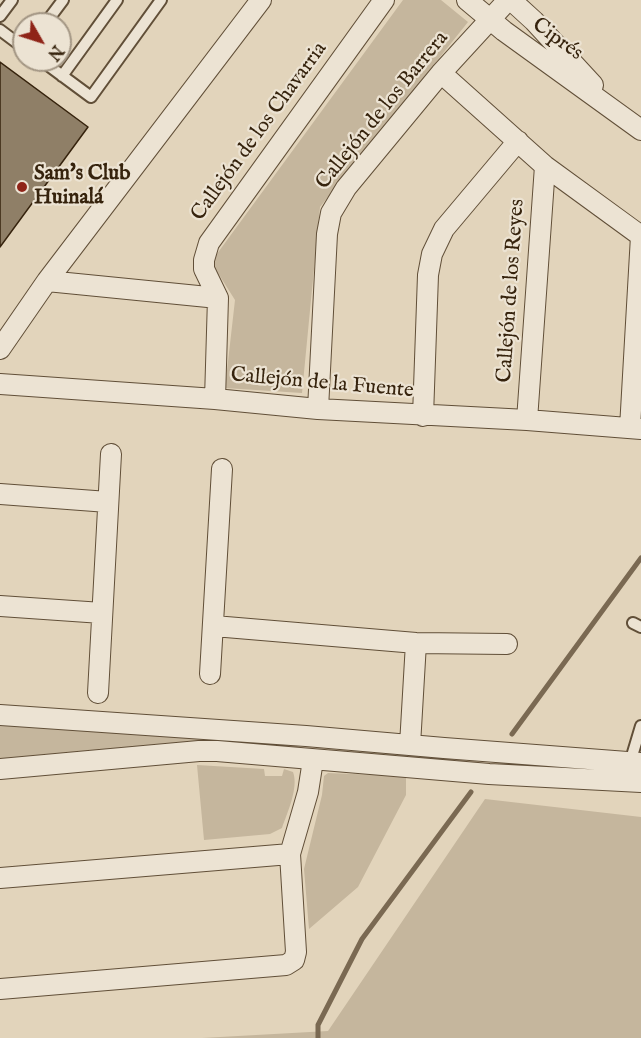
<!DOCTYPE html>
<meta charset="utf-8">
<style>
body{margin:0}
#map{position:relative;width:641px;height:1038px;overflow:hidden;background:#e2d4bb;font-family:"IM FELL English",serif}
canvas{display:block}
.north{position:absolute;left:12px;top:12px;width:60px;height:60px;box-sizing:border-box;background:#ece3d3;border:2px solid #a39684;border-radius:50%;rotate:129deg;font-size:16px;font-weight:700;line-height:24px;text-align:center;color:#36230d}
.north::after{content:'';display:block;margin:auto;width:21px;height:27px;background:#8f2418;clip-path:polygon(50% 0,100% 100%,50% 72%,0 100%)}
</style>
<div id="map">
<canvas width="641" height="1038"></canvas>
<div class="north">N</div>
</div>
<script>
const context = document.querySelector('canvas').getContext('2d');
context.lineJoin = 'round';
function fill(path, color) { context.fillStyle = color; context.fill(path, 'evenodd'); }
function strokePath(path, color, width, dash) { context.strokeStyle = color; context.lineWidth = width; context.lineCap = dash ? 'butt' : 'round'; context.setLineDash(dash || []); context.stroke(path); }
function drawText(font, color, halo, rows, align = 'center') {
  context.font = font + ' "IM FELL English",serif'; context.lineWidth = 4.5; context.setLineDash([]); context.textBaseline = 'middle'; context.strokeStyle = halo; context.fillStyle = color; for (const [text, x, y, turn = 0] of rows) {
    context.save(); context.translate(x, y); context.rotate((+turn || 0) * Math.PI / 180); context.textAlign = isNaN(turn) ? turn : align; if (halo) context.strokeText(text, 0, 0); context.fillText(text, 0, 0); context.restore();
  }
}
const green = new Path2D(`
 M403,0H441L468,22L320,207L302,393L225,388L235,300L211,262Z
 M0,722L297,740L298,752L0,761Z
 M197,765L264,769L265,776H282L284,769L293,772C299,788 287,813 282,828L270,834L204,840Z
 M328,773L406,776V795L358,887L309,929L304,869L322,795L324,776Z
 M485,799L641,817V1038H202L328,1031Z`);
const stream = new Path2D(`
 M512,734L641,558
 M318,1038V1025L362,939L471,792`);
const building = new Path2D(`
 M0,62L88,127L0,247Z`);
const lane = new Path2D(`
 M0,16L12,0
 M45,24L63,0
 M0,30L24,48
 M41,60L91,97L161,0
 M62,76L117,0
 M633,623L641,627
 M629,766L641,726`);
const street = new Path2D(`
 M467,0L504,31L641,130
 M511,0L534,21L593,85
 M441,73L545,166L641,236
 M47,281L218,298
 M0,349L47,281L261,0
 M0,384L215,399L318,409L527,420L641,429
 M215,399L218,298L204,269V260L209,243L384,0
 M318,409L327,234L331,213L346,188L441,73L508,0
 M423,416L428,275L432,254L444,229L518,141
 M527,420L545,166
 M630,428L641,236
 M0,494L108,502
 M0,606L102,613
 M214,626L416,643L507,644
 M210,674L222,469
 M98,693L111,454
 M0,715L306,736L444,748L641,763
 M410,745L416,643
 M0,769L199,751H217L489,774L641,782
 M0,878L290,854
 M0,989L286,965L294,960L296,952L290,854L308,792L313,760`);
const markers = [
 [22,187,6,"#8f2418"]
];
const streetNames = [
 ["Ciprés",557,40,36],
 ["Callejón de los Barrera",383,111,-51],
 ["Callejón de los Chavarria",260,132,-54],
 ["Callejón de los Reyes",512,291,-86],
 ["Callejón de la Fuente",322,384,5]
];
const poiNames = [
 ["Sam's Club",34,175],
 ["Huinalá",34,199]
];
fill(green, '#c5b69d');
strokePath(stream, '#7a6952', 5);
fill(building, '#8f7f67');
strokePath(building, '#36230d', 1.5);
strokePath(lane, '#614f38', 14);
strokePath(street, '#614f38', 22);
strokePath(lane, '#ece3d3', 10);
strokePath(street, '#ece3d3', 20);
for (const [x, y, r, color] of markers) { const dot = new Path2D(); dot.arc(x, y, r, 0, 2 * Math.PI); context.fillStyle = color; context.fill(dot); strokePath(dot, '#ece3d3', 2); }
drawText('21px', '#36230d', '#ece3d3', streetNames);
drawText('bold 21px', '#36230d', '#ece3d3', poiNames, 'left');
</script>
